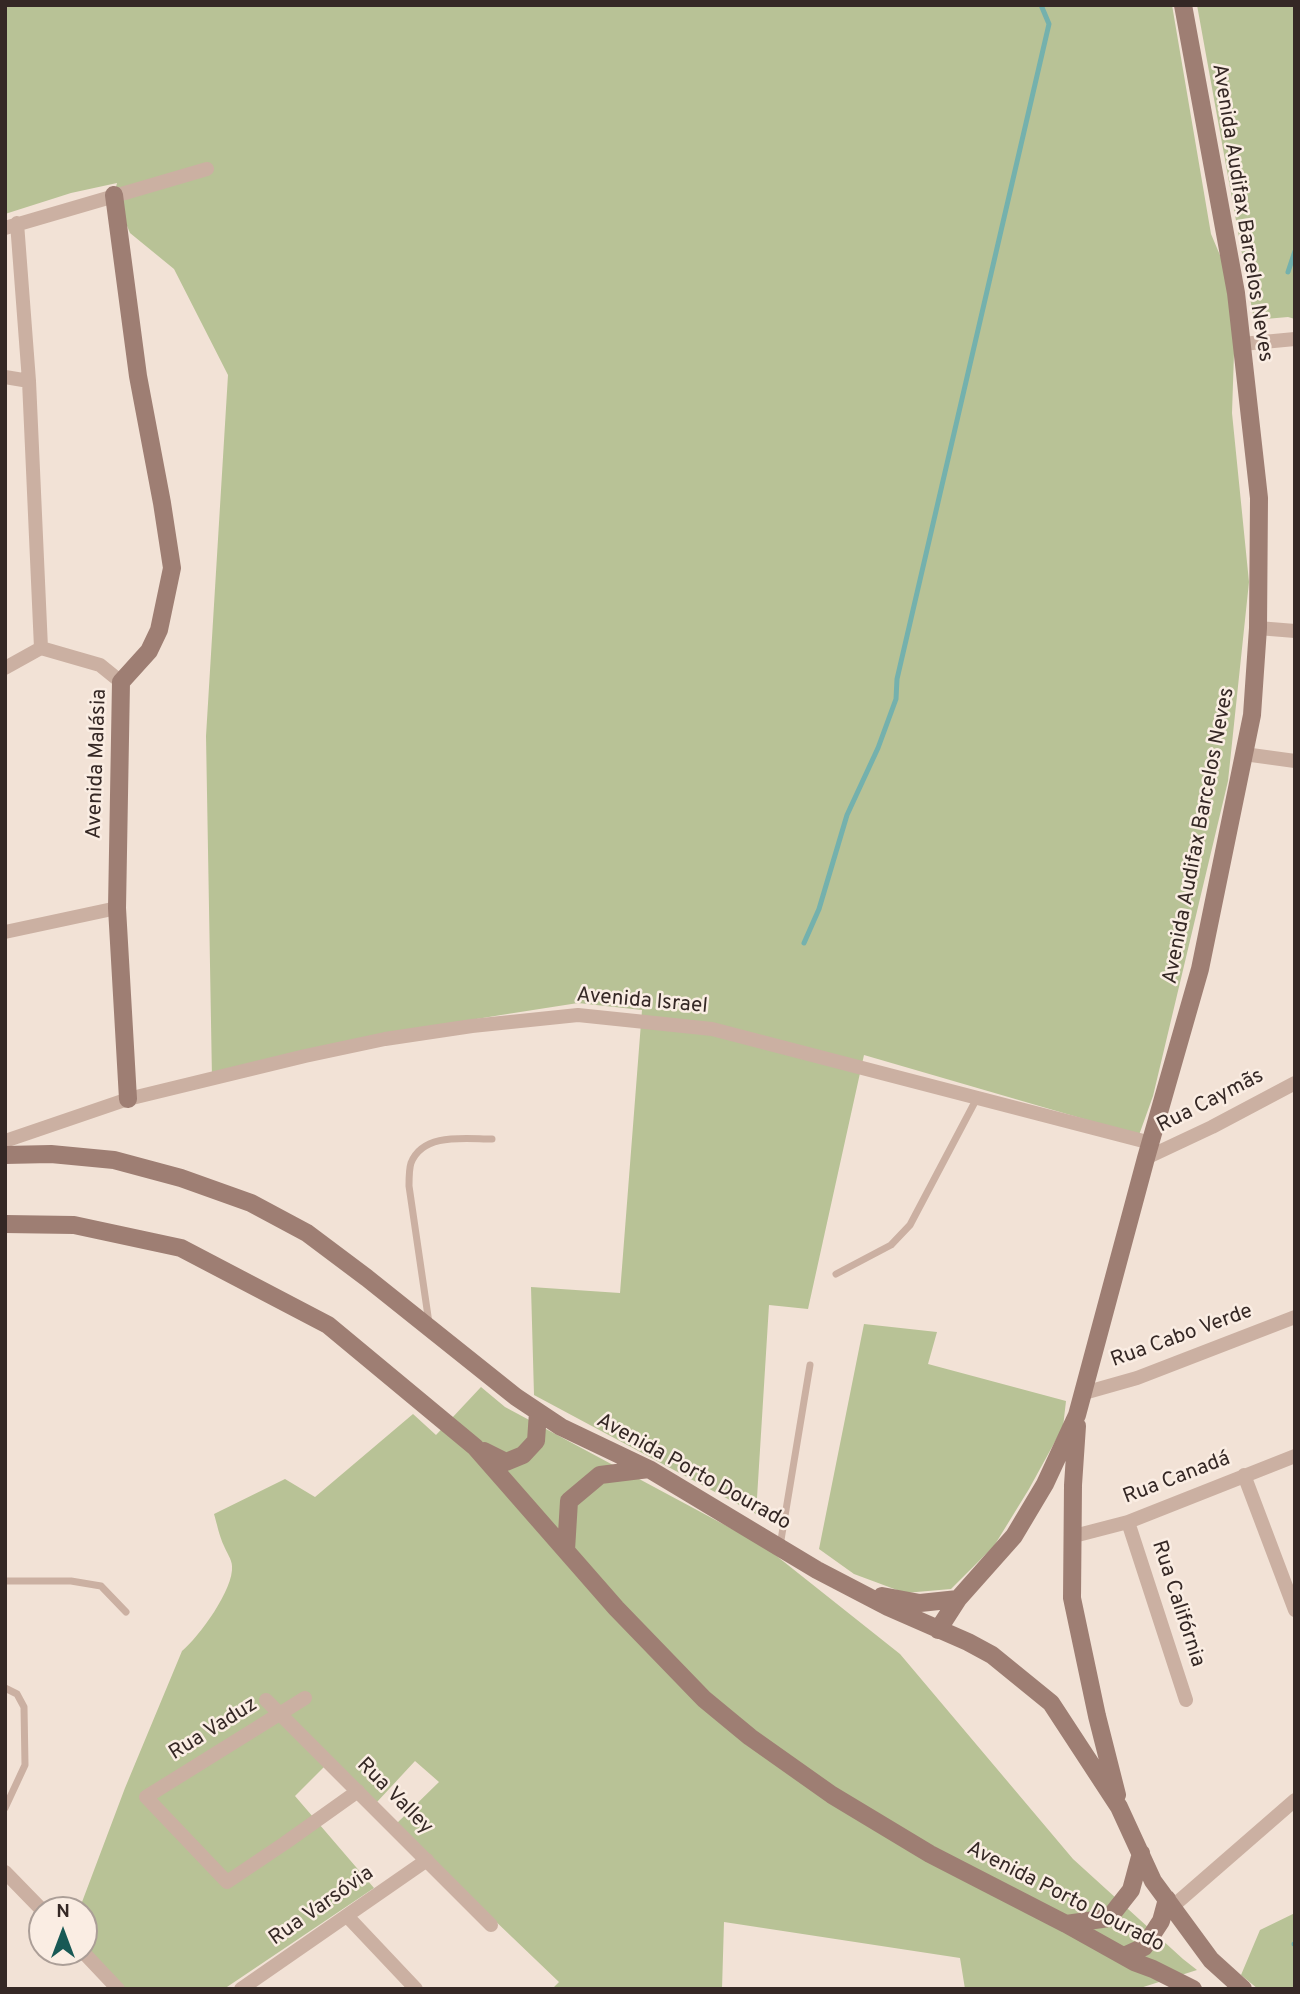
<!DOCTYPE html>
<meta charset="utf-8">
<style>
body{margin:0}
#map{position:relative;width:1300px;height:1994px;overflow:hidden;background:#f2e2d6;font-family:Overpass,sans-serif}
canvas{display:block}
.frame{position:absolute;inset:0;border:7px solid #352825;pointer-events:none}
.north{position:absolute;left:28px;top:1896px;width:70px;height:70px;box-sizing:border-box;background:#faede3;border:2px solid #ab9e97;border-radius:50%;rotate:0deg;font-size:19px;font-weight:700;line-height:28px;text-align:center;color:#352825}
.north::after{content:'';display:block;margin:auto;width:24px;height:32px;background:#185955;clip-path:polygon(50% 0,100% 100%,50% 72%,0 100%)}
</style>
<div id="map">
<canvas width="1300" height="1994"></canvas>
<div class="frame"></div>
<div class="north">N</div>
</div>
<script>
const context = document.querySelector('canvas').getContext('2d');
context.lineJoin = 'round';
function fill(path, color) { context.fillStyle = color; context.fill(path, 'evenodd'); }
function strokePath(path, color, width, dash) { context.strokeStyle = color; context.lineWidth = width; context.lineCap = dash ? 'butt' : 'round'; context.setLineDash(dash || []); context.stroke(path); }
function drawText(font, color, halo, rows, align = 'center') {
  context.font = font + ' Overpass,sans-serif'; context.lineWidth = 5; context.setLineDash([]); context.textBaseline = 'middle'; context.strokeStyle = halo; context.fillStyle = color; for (const [text, x, y, turn = 0] of rows) {
    context.save(); context.translate(x, y); context.rotate((+turn || 0) * Math.PI / 180); context.textAlign = isNaN(turn) ? turn : align; if (halo) context.strokeText(text, 0, 0); context.fillText(text, 0, 0); context.restore();
  }
}
const green = new Path2D(`
 M5,5H1172L1211,234L1236,293L1232,413L1249,582L1228,781L1153,1096L1139,1135L864,1055L808,1309L769,1305L756,1514L534,1395L531,1287L620,1293L642,1010L578,1003L501,1015L410,1030L212,1079L206,736L228,375L174,269L130,233L114,195L117,183L71,193L5,214Z
 M1197,5H1295V319L1288,317L1254,320Z
 M864,1324L937,1332L928,1364L1066,1401L1063,1427L1029,1489L994,1546L951,1589L905,1593L854,1574L819,1549Z
 M481,1387L505,1407L764,1546L900,1654L1073,1859L1183,1959L1197,1970L1137,1989H965L960,1958L724,1922L722,1989H552L559,1982L395,1825L439,1782L415,1761L377,1802L328,1763L295,1796L374,1888L224,1989H121L84,1952V1910H79L125,1788L182,1651C199,1637 234,1589 232,1566C232,1560 226,1551 224,1546C219,1535 217,1524 214,1514L285,1479L315,1497L413,1414L436,1435Z
 M1295,1913V1989H1258L1241,1975L1260,1930Z`);
const stream = new Path2D(`
 M1288,272L1295,251
 M804,943L819,909L847,815L878,748L896,699L897,679L1049,24L1041,5
 M1294,1944H1295`);
const lane = new Path2D(`
 M836,1274L891,1245L910,1225L977,1098
 M429,1323L409,1186C409,1179 409,1169 411,1163C423,1132 466,1139 492,1139
 M780,1546L810,1365
 M5,1581H71L101,1586L126,1612
 M5,1688L17,1694L24,1707L25,1765L5,1808`);
const street = new Path2D(`
 M17,223L29,381L41,648
 M5,228L207,169
 M1242,344L1295,339
 M5,377L29,381
 M1258,628L1295,631
 M5,668L41,648L100,665L121,682
 M1244,754L1295,761
 M5,932L117,908
 M5,1141L128,1099L305,1056L385,1039L472,1026L578,1015L712,1029L1151,1143
 M1146,1158L1212,1127L1295,1083
 M1084,1393L1137,1378L1295,1317
 M1244,1475L1295,1610
 M1128,1522L1186,1700
 M1074,1536L1128,1522L1295,1456
 M305,1698L146,1797L227,1882L285,1843L358,1791
 M266,1700L491,1925
 M5,1872L42,1910
 M1172,1907L1295,1800
 M347,1916L416,1989
 M83,1952L118,1989
 M241,1989L427,1860`);
const secondary = new Path2D(`
 M114,195L138,376L162,503L172,568L159,630L149,651L121,682L117,908L128,1099
 M5,1155L51,1154L114,1160L181,1178L251,1203L307,1233L367,1278L516,1397L561,1427L649,1469L817,1570L888,1607L968,1642L992,1655L1051,1703L1119,1807L1153,1881L1211,1960L1243,1989
 M5,1224L74,1225L181,1248L328,1325L475,1447L616,1608L704,1699L750,1737L832,1795L930,1854L1066,1924L1134,1962L1153,1969L1193,1989
 M1077,1426L1073,1485L1072,1598L1097,1716L1117,1795
 M484,1451L506,1462L523,1455L536,1441L538,1412
 M566,1550L569,1501L600,1475L649,1469
 M882,1596L920,1603L958,1599
 M938,1630L958,1599L1014,1536L1045,1484L1077,1415L1146,1158L1200,969L1252,715L1258,628L1259,498L1236,293L1183,5
 M1066,1924L1109,1918L1131,1890L1141,1853
 M1124,1956L1144,1947L1161,1921L1167,1899`);
const streetNames = [
 ["Avenida Audifax Barcelos Neves",1241,213,81],
 ["Avenida Malásia",98,764,-88],
 ["Avenida Audifax Barcelos Neves",1200,836,-79],
 ["Avenida Israel",642,1002,5],
 ["Rua Caymãs",1211,1102,-27],
 ["Rua Cabo Verde",1182,1337,-20],
 ["Avenida Porto Dourado",693,1473,29],
 ["Rua Canadá",1177,1479,-21],
 ["Rua Califórnia",1177,1604,72],
 ["Rua Vaduz",214,1730,-32],
 ["Rua Valley",394,1797,45],
 ["Avenida Porto Dourado",1065,1898,27],
 ["Rua Varsóvia",322,1907,-35]
];
fill(green, '#b8c296');
strokePath(stream, '#74b1ad', 5);
strokePath(lane, '#cbb0a2', 7);
strokePath(street, '#cbb0a2', 14);
strokePath(secondary, '#9e7e73', 18);
drawText('21px', '#352825', '#faede3', streetNames);
</script>
